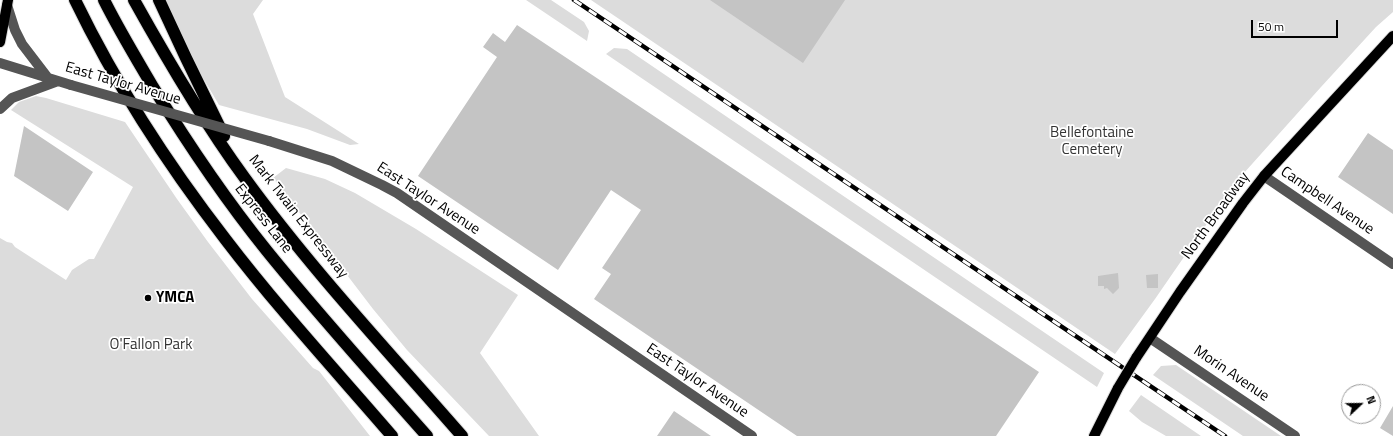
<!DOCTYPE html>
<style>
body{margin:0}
#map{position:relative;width:1393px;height:436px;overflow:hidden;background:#fff;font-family:"Titillium Web",sans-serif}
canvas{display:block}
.north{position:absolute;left:1341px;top:384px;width:40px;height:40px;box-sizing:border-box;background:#fff;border:1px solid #999;border-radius:50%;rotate:68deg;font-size:11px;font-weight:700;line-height:16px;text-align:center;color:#000}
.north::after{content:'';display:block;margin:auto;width:14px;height:18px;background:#000;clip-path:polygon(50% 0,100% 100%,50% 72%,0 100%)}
.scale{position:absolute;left:1251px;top:20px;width:87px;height:18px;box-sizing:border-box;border:2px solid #000;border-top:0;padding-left:5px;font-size:12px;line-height:14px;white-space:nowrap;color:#000;-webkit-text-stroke:3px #fff;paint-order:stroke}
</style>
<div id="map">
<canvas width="1393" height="436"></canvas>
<div class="north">N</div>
<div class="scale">50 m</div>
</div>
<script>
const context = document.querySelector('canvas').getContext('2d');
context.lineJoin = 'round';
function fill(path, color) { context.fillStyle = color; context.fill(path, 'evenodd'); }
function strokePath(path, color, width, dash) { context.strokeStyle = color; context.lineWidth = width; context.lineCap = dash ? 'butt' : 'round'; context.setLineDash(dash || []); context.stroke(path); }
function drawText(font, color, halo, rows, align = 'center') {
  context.font = font + ' "Titillium Web",sans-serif'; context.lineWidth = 3.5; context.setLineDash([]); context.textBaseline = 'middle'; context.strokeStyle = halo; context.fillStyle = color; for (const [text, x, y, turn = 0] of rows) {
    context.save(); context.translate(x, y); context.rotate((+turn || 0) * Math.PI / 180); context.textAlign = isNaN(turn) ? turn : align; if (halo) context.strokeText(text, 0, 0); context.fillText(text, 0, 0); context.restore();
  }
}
const green = new Path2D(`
 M164,0H263L253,14L285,97L359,144L350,145L307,129L219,105L192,59Z
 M526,0H551L584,22L589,31L587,41Z
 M591,0H1393V12L1376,27L1321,87L1235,183L1155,299L1115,354Z
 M614,48L627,49L1104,373L1097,387L606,54Z
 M36,96L46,98L125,122L177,199L208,242L252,299L313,368L319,371L370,436H0V238L7,242L12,243L15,247L66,280L72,270L89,259H94L133,187L11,110L19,102Z
 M286,168L325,179L355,193L416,229L518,295L480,353L539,436H489L407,350L373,309L273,178Z
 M1176,365L1281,436H1243L1153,375L1161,366Z
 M1141,395L1201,436H1166L1142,422L1129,411Z`);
const building = new Path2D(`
 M710,0H845L803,63Z
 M517,25L1039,372L996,436H797L594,299L611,274L602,268L641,210L611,190L558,270L418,176L497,57L483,47L493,33L505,42Z
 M24,126L93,172L68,211L14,176Z
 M1368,133L1393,150V214L1338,177Z
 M1118,273L1119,288L1113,294L1107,288L1104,289V286H1098V276Z
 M1158,274V288H1147L1146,275Z
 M1393,406V436L1380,428Z
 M674,411L711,436H657Z`);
const minor = new Path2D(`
 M7,5L15,30L22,44L48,78
 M0,63L71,85
 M0,109L12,98L58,81
 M269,141L332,161L382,185L397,193L752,436
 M1264,176L1393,264
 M1150,338L1295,436`);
const major = new Path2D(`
 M0,42L8,0
 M1136,358L1180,292L1243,203L1264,176L1393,36
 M1094,436L1118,388`);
const highway = new Path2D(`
 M75,0C116,85 168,165 226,240C278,308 336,371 392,436
 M104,0C119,30 136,58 153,87C188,144 225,199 267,251C318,314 373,375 427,436
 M134,0C168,61 203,121 244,177C310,268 388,351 462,436
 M159,0L186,58L224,136`);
const rail = new Path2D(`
 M574,0L1225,436`);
const minorBridge = new Path2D(`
 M71,85L269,141`);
const majorBridge = new Path2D(`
 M1118,388L1136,358`);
const markers = [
 [148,298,4,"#000"]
];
const streetNames = [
 ["East Taylor Avenue",123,84,16],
 ["East Taylor Avenue",428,199,33],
 ["Campbell Avenue",1327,201,34],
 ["North Broadway",1216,216,-54],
 ["Mark Twain Expressway",298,217,52],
 ["Express Lane",263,219,52],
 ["Morin Avenue",1231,374,34],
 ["East Taylor Avenue",697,381,34]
];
const parkNames = [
 ["Bellefontaine",1092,133],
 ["Cemetery",1092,150],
 ["O'Fallon Park",151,345]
];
const poiNames = [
 ["YMCA",156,298]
];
fill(green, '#dcdcdc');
fill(building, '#c4c4c4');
strokePath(major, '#dbdbdb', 12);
strokePath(highway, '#dbdbdb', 14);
strokePath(minor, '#555', 10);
strokePath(major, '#000', 10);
strokePath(highway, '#000', 12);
strokePath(rail, '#000', 4.5);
strokePath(rail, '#fff', 3, [9]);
strokePath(majorBridge, '#dbdbdb', 12, []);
strokePath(minorBridge, '#555', 10);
strokePath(majorBridge, '#000', 10);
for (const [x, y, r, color] of markers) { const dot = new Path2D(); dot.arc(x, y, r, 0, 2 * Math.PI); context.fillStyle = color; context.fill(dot); strokePath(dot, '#fff', 1.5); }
drawText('15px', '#000', '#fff', streetNames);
drawText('15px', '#333', '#fff', parkNames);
drawText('bold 15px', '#000', '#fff', poiNames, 'left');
</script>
